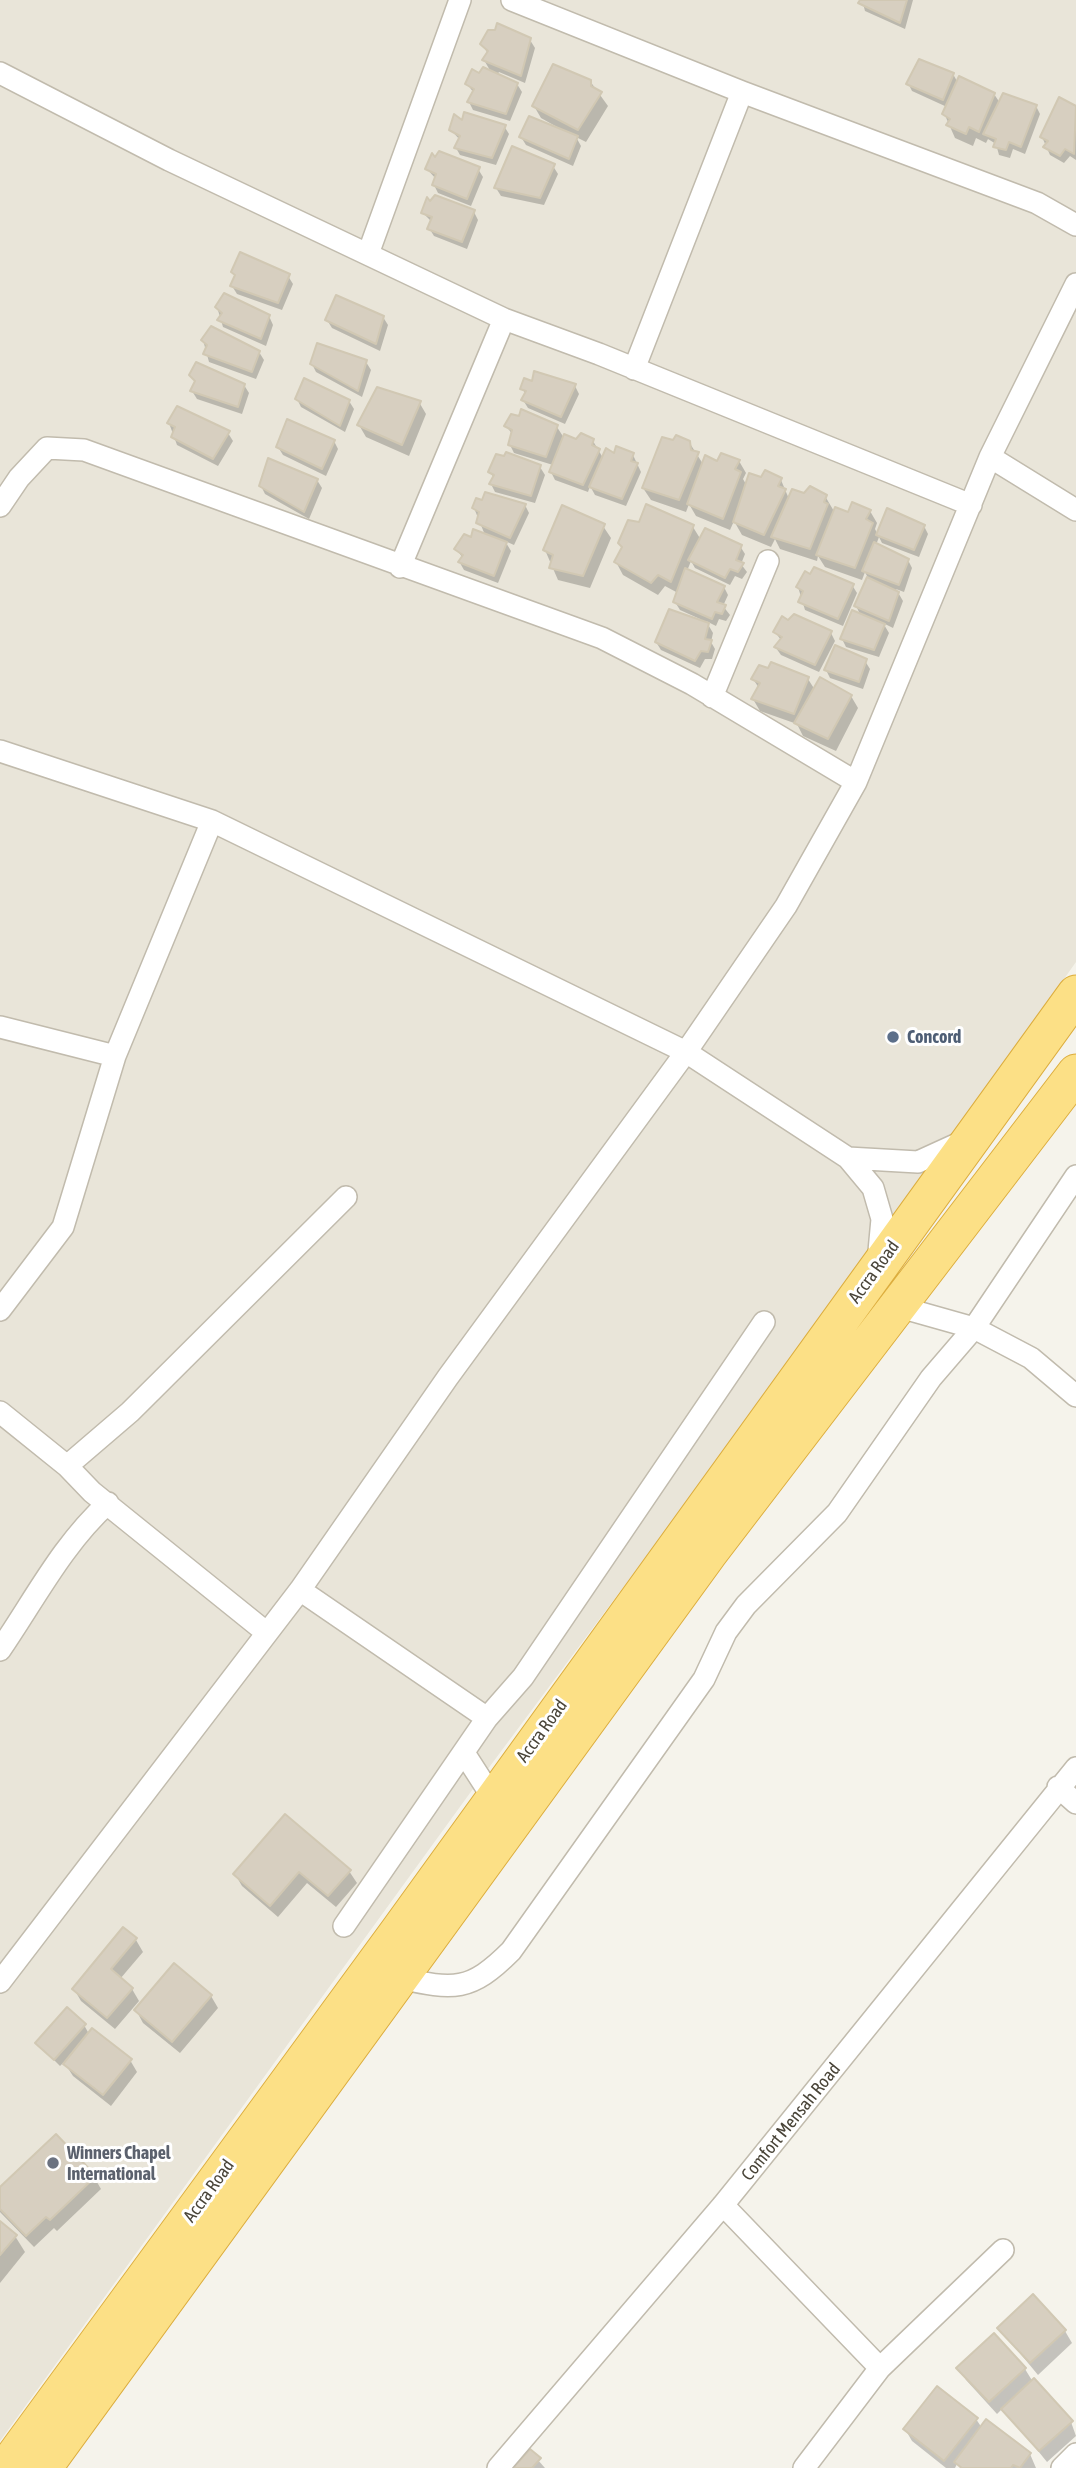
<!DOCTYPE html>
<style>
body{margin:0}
canvas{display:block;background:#f5f3eb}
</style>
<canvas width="1076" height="2468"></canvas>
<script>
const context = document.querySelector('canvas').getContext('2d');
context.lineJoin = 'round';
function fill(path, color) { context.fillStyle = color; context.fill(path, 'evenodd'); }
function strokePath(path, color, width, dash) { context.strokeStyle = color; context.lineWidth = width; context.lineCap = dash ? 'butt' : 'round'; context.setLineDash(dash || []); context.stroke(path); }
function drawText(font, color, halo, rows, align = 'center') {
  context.font = font + ' "Asap Condensed",sans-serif'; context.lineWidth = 6; context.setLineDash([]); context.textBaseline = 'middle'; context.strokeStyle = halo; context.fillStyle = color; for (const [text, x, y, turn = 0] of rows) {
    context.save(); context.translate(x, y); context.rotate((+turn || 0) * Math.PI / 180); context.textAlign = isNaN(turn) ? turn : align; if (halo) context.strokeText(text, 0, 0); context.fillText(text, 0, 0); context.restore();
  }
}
const residential = new Path2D(`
 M0,0H1076V962L814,1331L470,1793L0,2441Z`);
const shadow = new Path2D(`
 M862,0H913L905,29L865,11Z
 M530,40L535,48L525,83L499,72L497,75L517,84L522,92L510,121L473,110L469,102L474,93L467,84L491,72L484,60L488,54L482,44Z
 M953,74L958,83L994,94L1000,103L1036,106L1040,114L1025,154L1013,149L1010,158L999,155L996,144L988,139L986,143L976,138L973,146L955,138L944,113L947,107L912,91L908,83Z
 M590,81L608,106L586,142L576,137L581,146L573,166L526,145L521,137L557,127L541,118L534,106Z
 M1060,99L1076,108V160L1070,156L1064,163L1050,155L1042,137Z
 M463,123L504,126L509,134L496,165L460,155L456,148L460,140L451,130Z
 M553,166L558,174L544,205L501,196L496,188Z
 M427,169H478L483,177L471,206L438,193L434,185L436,179Z
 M430,204L474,212L478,220L467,249L434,236L429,228L432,222L423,213Z
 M233,272L288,276L293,284L282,310L237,294L232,286L236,278Z
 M217,307L269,316L273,325L266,346L223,327Z
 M383,317L388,325L380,351L332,328L327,320Z
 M203,340L259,352L264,360L256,379L209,362Z
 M366,362L371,370L362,397L316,372L312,364Z
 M191,375L244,385L249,393L242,414L197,399L192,391L196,383Z
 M575,386L579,394L565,424L528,408L523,400L526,394L522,389Z
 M297,399L349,401L354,409L345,432L301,407Z
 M419,402L426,414L409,456L366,437L359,425Z
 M169,423L228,433L233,441L218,466L177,445Z
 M506,426L557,427L564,438L593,441L603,458L633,455L641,472L626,506L595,495L590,486L588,492L555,480L551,472L553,465L514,453L510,445L513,435Z
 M334,441L338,449L326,476L283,455L278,447Z
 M689,442L703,464L739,461L746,473L743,479L747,486L781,480L789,499L804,495L825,496L835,513L870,511L877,523L875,529L878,535L924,526L928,534L919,557L882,543L879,537L876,545L908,560L912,568L904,592L896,589L903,601L893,628L883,623L889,633L879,657L846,647L842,639L861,616L856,606L868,578L865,572L862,580L825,567L818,556L817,561L780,549L775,539L771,547L742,535L734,521L730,530L696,516L689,504L686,512L651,500L643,488Z
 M540,467L545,475L535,503L495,492L491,484L494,478L490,472Z
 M317,480L322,488L309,519L265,494L261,486Z
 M525,505L529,513L514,545L505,541L511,551L498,583L464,570L460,563L463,558L456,549L485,535L474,508Z
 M603,526L611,538L590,588L558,580L545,550Z
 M693,527L701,540L740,546L745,554L741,564L747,572L742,579L735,576L730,585L695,568L691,561L687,571L724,587L728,595L723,606L730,615L726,621L719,619L716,626L706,621L713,633L711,642L715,649L712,659H705L700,668L661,650L656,642L700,619L680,610L675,602L678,593L665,586L658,595L623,575L616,562L623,549L620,543Z
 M852,585L857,593L843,626L805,610L798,587Z
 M789,622L831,633L835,641L819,672L781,655L776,648L781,640L775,632Z
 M865,661L870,669L863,689L830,678L826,670Z
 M753,679H808L815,690L851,696L858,708L836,751L803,736L797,724L760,711L753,699L759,688Z
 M285,1816L349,1871L357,1883L336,1907L307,1883L278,1917L242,1886L235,1874Z
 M136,1940L143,1952L120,1979L132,1989L139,2001L115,2029L81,2001L74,1989Z
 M211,1996L218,2008L180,2053L143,2023L136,2010Z
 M84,2025L89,2034L130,2060L137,2072L111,2106L73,2076L64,2062L60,2066L37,2043Z
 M94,2177L101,2189L57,2231L54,2228L34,2247L0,2212V2189Z
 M0,2223L15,2236L25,2252L0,2283Z
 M999,2328L1065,2331L1072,2343L1038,2375Z
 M959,2368L1025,2369L1033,2382L1071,2422L1076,2436L1047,2462L1003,2408L997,2414L966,2380Z
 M976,2419L982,2428L1030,2454L1036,2468H960L957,2464L955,2468H946L912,2441L905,2429Z
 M530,2451L545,2468H515Z`);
const building = new Path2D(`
 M860,0H907L900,23L858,3Z
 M497,23L531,38L521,76L482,60L488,51L480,44L488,30H495Z
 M919,59L954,73L943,100L906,84Z
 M553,64L591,80V86L602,92L578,130L532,106Z
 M483,67L518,83L506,114L467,102L474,89L465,84L472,69L479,73Z
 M959,76L995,93L979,132L969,127L966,134L946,125L950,119L942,114Z
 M1003,93L1037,105L1021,147L1009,142L1006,150L993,147L996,139L983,134Z
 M1059,97L1076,106L1074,154L1065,149L1060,156L1043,147L1048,141L1040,137Z
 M464,112L506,125L492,158L454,148L460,136L449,130L454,114L462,120Z
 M529,116L578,136L569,159L519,137Z
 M512,146L555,164L540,198L494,188Z
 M439,151L480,167L467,199L432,185L436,174L425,169L432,153L435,157Z
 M435,195L475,210L462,242L427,229L432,217L421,213L427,197L430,201Z
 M240,252L290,274L278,303L230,286L235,275L231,272Z
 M224,293L270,315L261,339L217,320L222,313L215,307Z
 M336,295L384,316L376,344L325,320Z
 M211,326L260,351L252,372L203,354L207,345L201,340Z
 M317,343L367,360L358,391L310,364Z
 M196,362L245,384L238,407L190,391L195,381L189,375Z
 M534,371L576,384L561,417L521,400L526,391L520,389L524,378L532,381Z
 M304,378L350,400L340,426L295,399Z
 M377,387L421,401L402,445L357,425Z
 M177,406L230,431L213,459L171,437L175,427L167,423Z
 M521,409L558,425L546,457L508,445L512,430L504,426L511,414L519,416Z
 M287,419L335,440L322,469L276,447Z
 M581,433L594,439L592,445L600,449L583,485L549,472L564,434L576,439Z
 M676,435L690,441L691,450L699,452L679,500L642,488L662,437L673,440Z
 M616,446L634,453L631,461L638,463L622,499L589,487L606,448L614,453Z
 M506,452L541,465L531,496L489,484L494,475L488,472L496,454L504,456Z
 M721,453L740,460L735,469L741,472L723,519L687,504L705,455L717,461Z
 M268,458L318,479L304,512L259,486Z
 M765,470L782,478L778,486L786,489L764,535L733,522L749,473L761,477Z
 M810,486L827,495L824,502L828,504L810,549L771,537L792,489L804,493Z
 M485,492L526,504L510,538L476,523L479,512L472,508L476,498L482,500Z
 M852,502L871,510L866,519L873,523L855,568L816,555L835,507L848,512Z
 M646,504L694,525L671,582L658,575L651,583L614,562L622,547L618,543L628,520L639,522Z
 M562,505L605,524L583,576L549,568L553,555L543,550Z
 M887,508L925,525L914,550L876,535Z
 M705,528L742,545L736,560L744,563L738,572L730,569L725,578L688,560Z
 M473,529L507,542L494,576L458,562L463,555L454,549L464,534L471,537Z
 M874,542L909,559L899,585L862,571Z
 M814,567L854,584L838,619L798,602L803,591L796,587L805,571L810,574Z
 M685,568L725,586L717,602L726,605L722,614L715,612L712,619L673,602Z
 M867,577L899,592L889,621L854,606Z
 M669,609L709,623L705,639L712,640L708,652L701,651L695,661L655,642Z
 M852,610L885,624L874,650L840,639Z
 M794,614L832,631L815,665L774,647L782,637L773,632L782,616L788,620Z
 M835,645L867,659L859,682L824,670Z
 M771,662L809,677L794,714L751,699L760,683L751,679L759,665L768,668Z
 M820,677L852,695L828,739L794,723Z
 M285,1814L351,1870L328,1896L299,1872L270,1906L233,1874Z
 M123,1927L137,1938L111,1969L133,1988L107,2018L72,1989Z
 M174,1963L212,1995L172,2042L134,2010Z
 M67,2007L86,2024L54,2060L35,2043Z
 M92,2028L132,2059L103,2095L63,2064Z
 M56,2134L96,2176L50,2220L46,2217L26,2236L0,2209V2187Z
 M0,2221L17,2235L0,2255Z
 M1033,2294L1066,2330L1030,2363L997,2328Z
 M994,2333L1026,2368L989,2402L956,2368Z
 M1034,2378L1073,2421L1039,2451L1001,2409Z
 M937,2386L978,2418L944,2461L903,2429Z
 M986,2419L1031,2453L1020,2468L1013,2465L1011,2468H962L954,2462Z
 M530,2449L541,2458L532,2468H513Z`);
const minor = new Path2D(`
 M512,0L742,92L1037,203L1076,225
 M0,73L169,160L504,319L599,354L971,505
 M368,254L460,0
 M634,369L742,92
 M990,457L1076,510
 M0,506L19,478L47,448L84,450L602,638L692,684L856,782
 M400,567L504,319
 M712,697L768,561
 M0,751L212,821L686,1052L848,1158L873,1188L882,1219L878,1262
 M0,1027L115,1056
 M848,1158L918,1162L964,1141
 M896,1306L974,1328L1031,1358L1076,1396
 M0,1310L63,1227L115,1056L212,821
 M0,1412L67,1466L92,1492L267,1633
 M67,1466L130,1412L346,1197
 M300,1590L487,1718
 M0,1650C35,1599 62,1545 108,1503
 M464,1753L493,1798
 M1058,1787L1076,1803
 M344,1926L487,1718L523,1677L764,1322
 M400,1978C454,1990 470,1992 511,1951L704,1679L726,1632L746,1605L837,1513L931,1378L974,1328L1076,1176
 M0,1982L300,1590L448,1377L686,1052L786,906L856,782L990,457L1076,284
 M723,2205L880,2368
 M498,2468L723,2205L1076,1768
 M804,2468L880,2368L1003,2250
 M1062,2468L1076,2454`);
const trunk = new Path2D(`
 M6,2468L399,1931L1076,994
 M43,2468L708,1554L1076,1073`);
const markers = [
 [893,1037,7,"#5c6f8a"],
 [53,2163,7,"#6b7280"]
];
const serviceNames = [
 ["Concord",907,1037]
];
const streetNames = [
 ["Accra Road",874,1272,-54],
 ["Accra Road",542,1731,-54],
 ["Comfort Mensah Road",791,2122,-51],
 ["Accra Road",209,2191,-54]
];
const worshipNames = [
 ["Winners Chapel",67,2153],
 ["International",67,2174]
];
fill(residential, '#e9e5d9');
fill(shadow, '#0003');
fill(building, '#d7cfc0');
strokePath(building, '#d1c8b3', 2);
strokePath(minor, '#c1bbad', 24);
strokePath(trunk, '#dcad3e', 39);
strokePath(minor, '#fff', 21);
strokePath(trunk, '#fce086', 37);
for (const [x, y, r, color] of markers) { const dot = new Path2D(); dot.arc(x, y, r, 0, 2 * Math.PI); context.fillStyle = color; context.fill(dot); strokePath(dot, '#fff', 2.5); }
drawText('bold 18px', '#4e5e75', '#fff', serviceNames, 'left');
drawText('18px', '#494438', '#fff', streetNames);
drawText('bold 18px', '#5b616d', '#fff', worshipNames, 'left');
</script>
